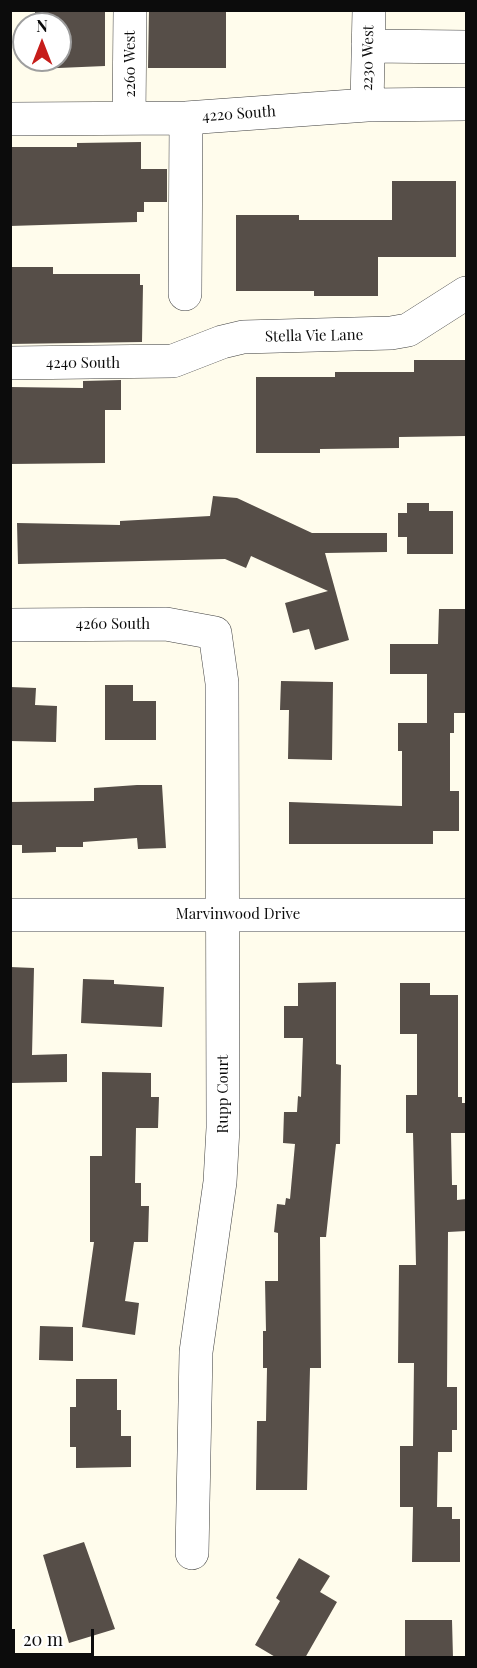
<!DOCTYPE html>
<style>
body{margin:0}
#map{position:relative;width:477px;height:1668px;overflow:hidden;background:#fffcec;font-family:"Playfair Display",serif}
canvas{display:block}
.frame{position:absolute;inset:0;border:12px solid #0c0c0c;pointer-events:none}
.north{position:absolute;left:12px;top:12px;width:60px;height:60px;box-sizing:border-box;background:#fff;border:2px solid #9e9e9e;border-radius:50%;rotate:0deg;font-size:16px;font-weight:700;line-height:24px;text-align:center;color:#0c0c0c}
.north::after{content:'';display:block;margin:auto;width:21px;height:27px;background:#c61d1a;clip-path:polygon(50% 0,100% 100%,50% 72%,0 100%)}
.scale{position:absolute;left:12px;top:1629px;width:82px;height:27px;box-sizing:border-box;border:3px solid #0c0c0c;border-top:0;padding-left:8px;font-size:18px;line-height:21px;white-space:nowrap;color:#0c0c0c;-webkit-text-stroke:4px #fff;paint-order:stroke}
</style>
<div id="map">
<canvas width="477" height="1668"></canvas>
<div class="frame"></div>
<div class="north">N</div>
<div class="scale">20 m</div>
</div>
<script>
const context = document.querySelector('canvas').getContext('2d');
context.lineJoin = 'round';
function fill(path, color) { context.fillStyle = color; context.fill(path, 'evenodd'); }
function strokePath(path, color, width, dash) { context.strokeStyle = color; context.lineWidth = width; context.lineCap = dash ? 'butt' : 'round'; context.setLineDash(dash || []); context.stroke(path); }
function drawText(font, color, halo, rows, align = 'center') {
  context.font = font + ' "Playfair Display",serif'; context.lineWidth = 6; context.setLineDash([]); context.textBaseline = 'middle'; context.strokeStyle = halo; context.fillStyle = color; for (const [text, x, y, turn = 0] of rows) {
    context.save(); context.translate(x, y); context.rotate((+turn || 0) * Math.PI / 180); context.textAlign = isNaN(turn) ? turn : align; if (halo) context.strokeText(text, 0, 0); context.fillText(text, 0, 0); context.restore();
  }
}
const building = new Path2D(`
 M35,10H105V66L35,69V60H60V24H35Z
 M149,10H226V68H148Z
 M141,142V169H167V202H144V212H137V222L10,226V147H77V143Z
 M392,181H456V257H378V296H314V291H236V215H299V220H392Z
 M10,267H53V274H140V285H143L142,342L10,344Z
 M414,360H466V436L399,437V448L320,449V453H256V377H335V372H414Z
 M121,380V410H105V463L10,464V387L83,388V381Z
 M213,496L237,498L312,533H387V552L325,553L349,640L315,650L309,629L293,633L285,603L328,591L251,556L246,568L225,559L18,564L17,523L120,525V521L210,516Z
 M407,503H429V511H453V554H407V537H398V513H407Z
 M439,609H466V713H454V733H450V791H459V831H433V844H289V802L402,806V751H398V723H427V674H390V644H438Z
 M281,681L333,682L332,760L288,759L289,710H280Z
 M105,685H133V701H156V740H105Z
 M10,687L36,688L35,705L57,706L56,742L10,741Z
 M137,785H162L166,848L138,849L137,838L83,842V847H56V852L22,853V845H10V802L94,801V788Z
 M10,967L34,968L32,1055L67,1054V1082L10,1083Z
 M83,979L114,980V984L164,987L162,1027L81,1023Z
 M336,982V1064L341,1065L340,1144H336L326,1237H320L321,1368H310L307,1490H256L257,1421H266L267,1368H263V1331H266L265,1281H278V1233L274,1232L277,1204L285,1205L286,1198L290,1199L295,1144L283,1143L284,1112H297L298,1096L301,1097L303,1038H284V1006H298V983Z
 M400,983H430V995H458V1097H462V1103H466V1133H451L452,1185H457V1200L466,1199V1231L448,1232L447,1387H457V1430H452V1452H438L437,1507H452V1519H460V1562H412L413,1507H400V1446H413L414,1363H398L399,1265H416L413,1133H406V1095H417V1034H400Z
 M102,1072L151,1073V1097H159L158,1128H136L135,1183H141V1206H149L148,1242H134L125,1301L139,1303L135,1335L82,1327L94,1242H90V1156H102Z
 M40,1326L73,1327V1361L39,1360Z
 M76,1379H117V1410H121V1436H131V1467L76,1468V1447H70V1407H76Z
 M84,1542L115,1629L69,1643L43,1555Z
 M299,1558L330,1576L320,1592L337,1602L305,1658H277L255,1645L280,1601L276,1598Z
 M405,1620H452L453,1658H405Z`);
const minor = new Path2D(`
 M368,46L466,47
 M367,105L369,10
 M129,118L130,10
 M10,119L186,118L367,105L466,104
 M185,294L186,118
 M10,363L173,361L222,342L243,337L391,333L408,330L466,293
 M10,625L166,624L215,633L222,683L223,1128L220,1182L196,1352L192,1553
 M10,915H466`);
const streetNames = [
 ["2230 West",368,58,-89],
 ["2260 West",130,64,-90],
 ["4220 South",239,114,-4],
 ["Stella Vie Lane",314,336,-1],
 ["4240 South",83,363],
 ["4260 South",113,624],
 ["Marvinwood Drive",238,914],
 ["Rupp Court",223,1094,-90]
];
fill(building, '#564e48');
strokePath(minor, '#3f3f3f', 34);
strokePath(minor, '#fff', 33);
drawText('15px', '#0c0c0c', '#fff', streetNames);
</script>
